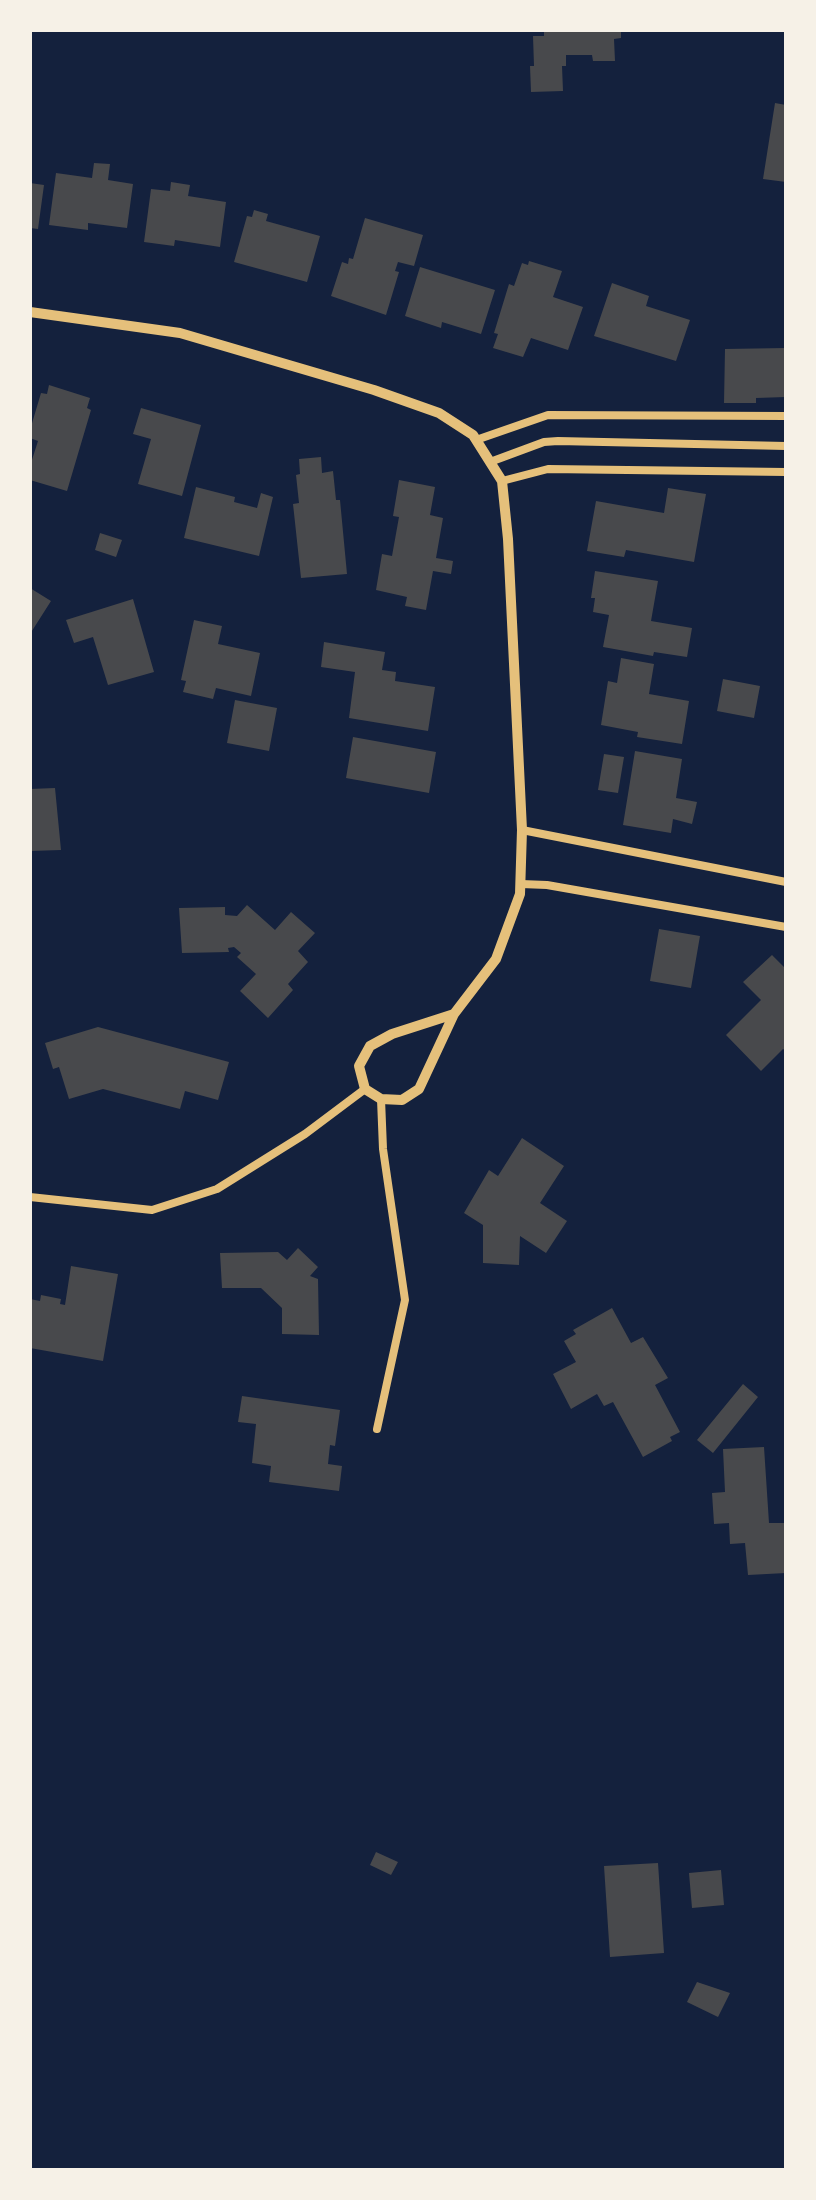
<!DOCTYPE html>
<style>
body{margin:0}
#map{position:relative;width:816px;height:2200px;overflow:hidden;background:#14213d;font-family:Bitter,serif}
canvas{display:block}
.frame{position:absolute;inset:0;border:32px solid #f6f1e7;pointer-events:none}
</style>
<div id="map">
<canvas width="816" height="2200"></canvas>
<div class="frame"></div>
</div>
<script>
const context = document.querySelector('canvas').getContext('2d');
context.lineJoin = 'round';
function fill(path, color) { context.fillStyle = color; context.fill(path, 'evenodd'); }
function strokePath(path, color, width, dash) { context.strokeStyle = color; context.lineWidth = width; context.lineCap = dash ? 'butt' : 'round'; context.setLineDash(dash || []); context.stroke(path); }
const building = new Path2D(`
 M544,30H621V38L614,39L615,61H593L592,55H566V66H562L563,91L531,92L530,66H534L533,36H544Z
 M775,103L786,105V182L763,179Z
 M94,163L110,164L108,180L133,184L127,228L88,223V230L49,225L56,173L92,178Z
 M171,182L190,185L188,196L226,202L220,247L175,240L174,246L144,242L151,189L170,191Z
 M30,183L44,185L38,229L30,228Z
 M254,210L268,214L266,221L320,236L307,282L234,262L247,216L252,217Z
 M365,218L423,235L414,266L398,262L395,271L399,272L386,315L331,296L342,262L348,264L349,258L353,259Z
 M529,261L562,271L553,297L583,307L568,350L531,338L523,357L493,348L498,334L494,333L509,284L514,286L522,263L528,265Z
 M420,267L495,290L481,334L442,322L441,328L405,316Z
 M612,283L649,296L646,306L690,320L676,361L594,336Z
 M786,348V397L756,398V403H724L725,349Z
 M49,385L90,398L87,408L91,410L67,491L30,480V466L38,441L30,438V430L41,393L47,394Z
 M141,408L201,425L182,496L138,484L151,439L133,434Z
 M321,457L322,473L333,471L336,500H340L347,574L301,578L293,504L299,503L296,475L300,474L299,459Z
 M399,480L435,487L430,515L443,518L436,558L453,561L451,574L433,571L426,610L405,606L407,597L376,590L382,554L392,556L399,517L393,516Z
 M196,487L235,497L234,502L257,508L261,493L273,497L259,556L184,538Z
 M668,488L706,494L694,562L626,550L624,557L587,551L596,501L664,513Z
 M100,533L122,540L116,557L95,550Z
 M595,571L658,581L651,621L692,628L687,657L654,652L653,656L603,647L609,615L593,612L595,598H591Z
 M30,588L51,601L30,634Z
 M133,599L154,672L108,685L93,637L74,643L66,620Z
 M194,620L222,626L218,644L260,653L251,696L216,688L213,699L183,692L186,681L181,680Z
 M324,642L385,652L382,670L396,672L395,681L435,687L428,731L349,718L355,672L321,667Z
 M621,658L654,664L649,694L689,701L682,744L637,737L638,732L601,725L608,681L617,683Z
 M723,679L760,686L754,718L717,711Z
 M235,700L277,708L269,751L227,743Z
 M353,737L436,752L429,793L346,778Z
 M635,751L682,759L676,798L697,802L692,824L673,819L671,833L623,825Z
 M604,754L624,757L618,793L598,790Z
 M55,788L61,850L30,851V789Z
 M247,905L275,930L291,912L315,933L298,951L308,962L288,984L293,990L268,1018L240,991L256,974L237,957L241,953L234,947L228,948L229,952L182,953L179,908L225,907V915L237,916Z
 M659,929L700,936L691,988L650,981Z
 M772,955L786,969V1051L783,1049L761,1071L726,1035L761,1000L743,982Z
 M98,1027L229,1062L218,1100L185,1091L180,1109L103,1089L69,1099L59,1067L53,1069L45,1043Z
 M522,1138L564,1166L540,1203L567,1221L546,1253L520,1236L519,1265L483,1263V1225L464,1213L489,1170L498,1176Z
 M298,1248L318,1267L310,1276L318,1279L319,1335L282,1334V1308L261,1288H222L220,1253L278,1252L287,1260Z
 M71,1266L118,1274L103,1361L30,1348V1299L40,1301L41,1295L61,1299L60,1304L65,1305Z
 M612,1308L631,1343L643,1337L668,1378L655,1385L680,1432L670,1437L672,1441L643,1457L613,1402L604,1406L597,1394L571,1409L553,1374L576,1362L564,1341L576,1334L573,1330Z
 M743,1384L758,1397L713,1453L697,1440Z
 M242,1396L340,1410L335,1446L330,1445L328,1464L342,1466L339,1491L269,1482L271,1466L252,1463L256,1424L238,1422Z
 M764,1447L769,1523H786V1573L748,1575L745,1543L730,1544L729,1523L714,1524L712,1493L725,1492L723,1449Z
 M376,1852L398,1862L391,1875L370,1865Z
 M658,1863L664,1953L610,1957L604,1866Z
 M721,1870L724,1905L692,1908L689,1873Z
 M697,1982L730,1993L718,2017L687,2002Z`);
const service = new Path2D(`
 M476,440L548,415L786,416
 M490,462L544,442L558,441L786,446
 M502,481L548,469L786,472
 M522,830L786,882
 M521,884L547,885L786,927
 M30,1197L152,1210L217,1189L305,1134L365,1089
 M377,1429L405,1300L383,1149L381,1099`);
const minor = new Path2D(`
 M30,312L180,333L374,390L439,413L473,435L502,481L508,539L522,830L520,894L496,959L454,1014L419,1089L402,1100L381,1099L365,1089L359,1066L370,1046L392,1034L454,1014`);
fill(building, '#48494c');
strokePath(service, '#e5c07b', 8);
strokePath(minor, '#e5c07b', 10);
</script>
